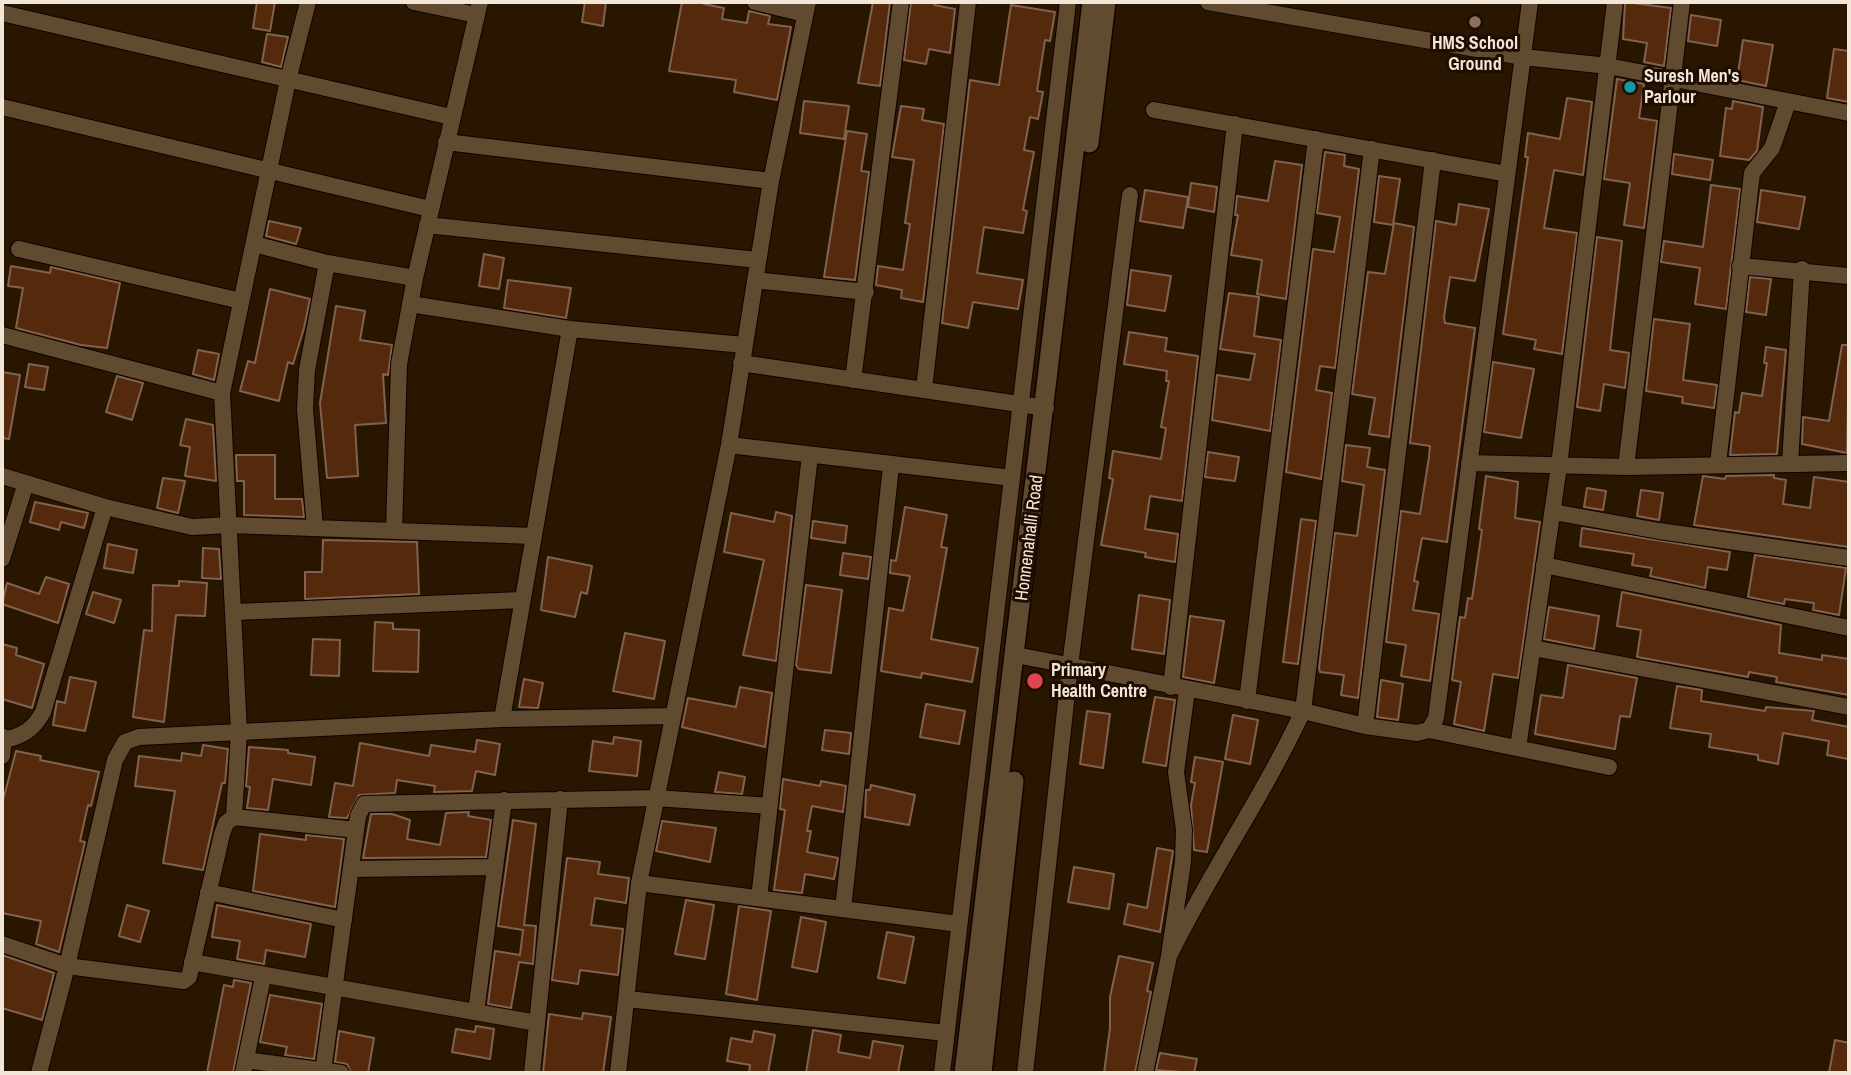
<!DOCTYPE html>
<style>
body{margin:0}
#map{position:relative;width:1851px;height:1075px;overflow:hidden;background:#281600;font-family:"Archivo Narrow",sans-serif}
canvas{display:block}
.frame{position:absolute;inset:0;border:4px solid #f2e6d7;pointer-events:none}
</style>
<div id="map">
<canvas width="1851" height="1075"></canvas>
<div class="frame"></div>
</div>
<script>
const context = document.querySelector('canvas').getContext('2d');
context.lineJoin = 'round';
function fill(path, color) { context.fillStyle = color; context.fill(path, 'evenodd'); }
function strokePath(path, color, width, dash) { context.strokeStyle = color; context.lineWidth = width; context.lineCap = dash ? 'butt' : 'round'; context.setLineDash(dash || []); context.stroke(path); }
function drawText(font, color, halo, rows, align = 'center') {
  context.font = font + ' "Archivo Narrow",sans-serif'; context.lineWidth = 6; context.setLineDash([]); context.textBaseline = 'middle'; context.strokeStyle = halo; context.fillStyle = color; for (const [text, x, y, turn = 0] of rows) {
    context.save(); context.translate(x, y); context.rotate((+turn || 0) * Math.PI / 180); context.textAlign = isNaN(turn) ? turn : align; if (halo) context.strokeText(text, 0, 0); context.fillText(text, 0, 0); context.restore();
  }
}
const building = new Path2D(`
 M257,2H275L270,31L253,28Z
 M585,2H606L603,26L582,22Z
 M682,2H704V4L724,8L722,19L747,23L749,11L770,16L768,24L791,27L777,100L734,92L736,80L669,71Z
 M873,2H890L880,86L858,83Z
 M911,2H935L934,5L955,9L950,53L929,49L926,64L904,60Z
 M1625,2L1671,8L1664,66L1644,62L1647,43L1623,39Z
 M1011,5L1055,12L1050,41L1045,40L1037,91L1043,92L1038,119L1030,117L1024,150L1034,152L1023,210L1027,211L1023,233L984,227L977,273L1023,280L1018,309L973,302L968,328L942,323L970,80L999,85Z
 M1691,15L1721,20L1717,46L1688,41Z
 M267,34L288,37L281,67L262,62Z
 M1743,40L1773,45L1766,86L1737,80Z
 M1834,49L1849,51V102L1827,98Z
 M1617,79L1644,84L1639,118L1657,121L1644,228L1624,225L1630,183L1604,179Z
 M1567,98L1592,102L1583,175L1554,170L1544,228L1577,233L1562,354L1534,349L1536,340L1503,334L1528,157H1525L1528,133L1560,139Z
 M804,101L849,106L844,139L800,133Z
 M1733,101L1763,107L1757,151L1749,160L1720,156L1726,108L1732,109Z
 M901,106L924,109L922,120L944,124L923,302L901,298L902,290L876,285L878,266L903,270L910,224L905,223L914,160L892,157Z
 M847,131L867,134L861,171L869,172L855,280L824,277Z
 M1325,152L1345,155L1344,166L1359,169L1335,368L1320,366L1316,390L1332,393L1321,479L1286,472L1313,249L1334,252L1340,217L1317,213Z
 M1674,154L1713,160L1710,180L1672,174Z
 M1275,161L1302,165L1286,299L1257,294L1262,260L1231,255L1238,215H1235L1237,196L1268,201Z
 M1379,176L1400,179L1393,225L1374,222Z
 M1191,183L1217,187L1214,212L1188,207Z
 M1711,185L1740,189L1726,309L1695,304L1700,268L1661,262L1664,241L1703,247Z
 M1145,190L1188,197L1183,228L1140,221Z
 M1761,190L1805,197L1799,229L1757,222Z
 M1459,204L1489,209L1475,281L1450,277L1444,317L1445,323L1475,328L1447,542L1422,538L1414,581L1418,582L1413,610L1439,614L1430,681L1401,676L1406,645L1386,642L1401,511L1420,514L1429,457L1430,446L1410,443L1436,221L1456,225Z
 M269,221L301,228L296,244L266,236Z
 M1394,223L1414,227L1389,437L1369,434L1375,398L1352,394L1368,272L1385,274Z
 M1597,237L1622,241L1610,350L1629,353L1625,388L1604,384L1600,411L1577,407Z
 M484,254L504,258L499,289L479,286Z
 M11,266L50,273L51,267L120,283L107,348L81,345L16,328L23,288L8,286Z
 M1131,270L1171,276L1165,311L1127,305Z
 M1750,277L1771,279L1766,315L1746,312Z
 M508,280L571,288L566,318L504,308Z
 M270,289L310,299L304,328L293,364L288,362L279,401L240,391L248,361L255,363Z
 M1229,293L1259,297L1254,336L1281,340L1270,431L1212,420L1217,375L1250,380L1255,354L1220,349Z
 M336,306L365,311L360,340L392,345L388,375L383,374L386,423L355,425L358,476L327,478L320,403Z
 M1654,319L1690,324L1683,380L1717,385L1714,408L1682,403L1683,397L1646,391Z
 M1129,332L1167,338L1165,351L1198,356L1182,501L1150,496L1145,529L1178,534L1175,562L1145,557L1146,553L1101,545L1113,479L1109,478L1113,451L1161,459L1166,428L1161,427L1169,381H1166L1167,371L1124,364Z
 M1842,345H1849L1847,453L1802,444L1803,417L1829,421Z
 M1766,347L1786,350L1777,454L1730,455L1735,412L1739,413L1742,393L1762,396L1767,363H1764Z
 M198,350L219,354L214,380L193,374Z
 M1493,362L1534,369L1521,438L1484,432Z
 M29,364L48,367L44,390L25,387Z
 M2,372L20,375L9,439L2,438Z
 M117,376L143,383L132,420L106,412Z
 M186,419L213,425L216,481L185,476L190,447L180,445Z
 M1346,445L1370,448L1367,467L1385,470L1358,698L1341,695L1344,675L1320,672L1319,668L1335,533L1357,536L1364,485L1342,481Z
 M1208,452L1239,457L1235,481L1205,477Z
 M236,455H275V499H302L304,517L244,515V481H237Z
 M1774,475V478L1786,480L1783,504L1810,508L1814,477L1849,482V547L1694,525L1703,476L1725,479L1726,476Z
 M1486,476L1518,482L1515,518L1540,522L1518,678L1493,674L1484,731L1454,724L1461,682L1452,680L1460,617L1465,618L1468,598L1472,599L1482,530L1479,529Z
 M163,478L185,481L178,513L157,508Z
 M1587,488L1606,491L1603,510L1584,507Z
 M1641,490L1663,493L1659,520L1637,516Z
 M35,502L88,513L84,528L61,522L59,530L30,522Z
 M905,507L947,515L941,547L947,548L931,639L978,648L972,682L922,673L921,678L881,671L889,608L903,611L910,576L890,573L891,560L896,561Z
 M776,512L792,516L776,661L743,655L764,560L724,552L731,513L774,522Z
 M1301,519L1316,521L1298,664L1283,662Z
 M813,521L847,526L845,543L811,538Z
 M1582,528L1730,552L1727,570L1708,567L1705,588L1650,576L1652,568L1632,565L1634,554L1580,546Z
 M323,540L417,542L419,594L305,599V572H322Z
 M108,544L137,550L133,573L104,568Z
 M203,548L219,549L221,579L202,578Z
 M843,553L871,557L868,579L840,575Z
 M1755,555L1846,568L1839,615L1813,610L1814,603L1785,599L1784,604L1748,597Z
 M548,557L592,566L587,594L581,592L575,617L541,610Z
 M46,577L69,584L58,623L2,604L7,583L39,594Z
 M179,581L207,583L205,616L176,615L164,722L133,717L144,630L152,631L153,585L179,586Z
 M806,585L842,590L831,673L799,669L796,665Z
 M93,592L121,600L114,623L86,614Z
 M1622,592L1781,625L1779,653L1822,660V655L1849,659V695L1776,682L1777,677L1749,672L1748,677L1637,657L1641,630L1617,626Z
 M1139,595L1170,600L1164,654L1132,649Z
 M1549,607L1599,616L1594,649L1544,639Z
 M1190,616L1224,621L1214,683L1183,677Z
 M375,622L393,623V629L419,630L418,672L373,671Z
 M625,633L665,641L654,699L613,691Z
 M313,639L340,640L339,676L311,675Z
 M2,644L17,648L16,655L44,664L32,708L2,699Z
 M1568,665L1637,678L1630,717L1620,716L1615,749L1535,734L1541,695L1563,698Z
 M70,677L96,682L85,731L53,725L57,701L65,703Z
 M524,679L543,683L538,708L519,707Z
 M1381,680L1403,684L1398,720L1377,717Z
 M1677,686L1702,690L1701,701L1765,711L1766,707L1814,711L1812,720L1849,727L1848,759L1827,755L1829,741L1783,733L1778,764L1758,760V755L1709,747L1711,734L1670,728Z
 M740,687L772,693L765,747L682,727L688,698L736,707Z
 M1155,697L1175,700L1166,766L1143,762Z
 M926,704L965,711L959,744L920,737Z
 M1087,711L1110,714L1103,768L1080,764Z
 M1233,715L1258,720L1250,764L1225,759Z
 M825,730L851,733L849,754L822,750Z
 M614,737L641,741L637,776L589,771L593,741L613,744Z
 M477,740L500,744L495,775L476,771L472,791L434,792L435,786L397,780L395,793L359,795L347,818L329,817L335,783L353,786L360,743L429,756L431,745L475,752Z
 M203,745L228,749L225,783H222L203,870L163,863L175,791L135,786L139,756L181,761L182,753L201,756Z
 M249,747L288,750V753L315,757L311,785L273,779L268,810L247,808L250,787L246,786Z
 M16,751L41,756L40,760L99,772L91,806L88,805L80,841L85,842L59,952L36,944L41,921L2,913V804Z
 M1195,757L1223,762L1207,852L1194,850L1191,805L1195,783L1191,782Z
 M719,772L745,777L742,794L715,792Z
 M783,779L820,786L821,781L846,786L843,812L812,806L807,831H811L807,852L838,858L834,879L805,874L802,893L774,890L785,810L780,809Z
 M871,785L915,795L909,825L865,817L866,790H870Z
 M469,812L468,816L491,820L486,857L363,858L371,814H392L410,820L407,839L440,845L446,813Z
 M513,820L536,824L524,925L536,926L533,964L519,962L511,1008L488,1004L495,951L520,955L523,930L498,926Z
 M662,821L716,828L710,862L656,851Z
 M260,834L306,840V835L344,839L335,907L253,891Z
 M1157,848L1173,851L1160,932L1124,924L1128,904L1147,908Z
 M567,858L600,862L598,874L629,878L626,903L595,898L591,925L623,929L618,975L580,970L578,984L552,980Z
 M1074,867L1114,874L1109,909L1068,902Z
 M686,900L714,905L705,959L675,954Z
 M127,905L149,911L140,942L119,936Z
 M217,905L311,924L305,957L266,950L264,964L237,959L240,941L212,937Z
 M739,906L771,911L757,1000L726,994Z
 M801,917L826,922L817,972L792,967Z
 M887,932L914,937L905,983L878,978Z
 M2,955L54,973L42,1020L2,1008Z
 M1119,956L1153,963L1147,991L1151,992L1135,1073H1104L1110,1028V997Z
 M234,980L251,983L233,1073H207L224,985L233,987Z
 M270,995L322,1004L314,1059L285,1055L287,1047L260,1042Z
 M583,1013L611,1017L603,1073H543L549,1014L582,1019Z
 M476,1026L494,1029L490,1059L452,1052L456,1029L475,1032Z
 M813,1030L841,1035L838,1052L870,1058L873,1041L903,1046L898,1073H806Z
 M339,1031L374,1038L368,1073H351L347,1064L335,1062Z
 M754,1031L775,1035L768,1073H749L750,1065L727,1061L731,1038L752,1042Z
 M1835,1040L1849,1043V1073H1829Z
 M1160,1053L1197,1059L1194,1073L1156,1070Z`);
const minor = new Path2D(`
 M414,2L476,15
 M755,2L805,14
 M1208,2L1523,57L1608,66L1849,113
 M2,13L451,117
 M2,107L430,209
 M1154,110L1507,174
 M446,142L771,181
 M427,225L757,260
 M254,244L327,263L415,278
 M19,249L241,301
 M1740,266L1849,276
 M755,280L866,292
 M410,304L570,329L744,345
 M2,335L222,393
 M741,363L1046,408
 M853,380L901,2
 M924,389L968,2
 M729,445L1012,478
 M1469,463L1626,467L1849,463
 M1790,463L1802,269
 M1718,464L1752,173L1772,148L1788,102
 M1626,467L1682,2
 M2,476L105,507L192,527L230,525L534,536
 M1553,512L1659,531L1849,558
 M315,528L305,409L307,370L327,263
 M394,531L399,364L415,278L480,2
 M2,559L26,483
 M1544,565L1849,628
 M235,612L522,600
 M1533,648L1849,707
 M1016,655L1303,711L1365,726L1417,733L1429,730L1436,718L1530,2
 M1171,687L1235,124
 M1247,701L1316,139
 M502,719L570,329
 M1365,726L1433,160
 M1429,730L1609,767
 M2,736L4,740L2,756
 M4,740C23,736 34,729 43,712L105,507
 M1518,748L1559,466L1615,2
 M234,817L239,732L222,393L288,80L308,2
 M356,830L234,817L226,823L222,834L189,977L184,981L67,966L115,760L125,742L139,737L502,719L673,716
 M351,869L495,867
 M639,883L959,924
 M208,892L344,920
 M759,898L810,455
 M843,909L891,466
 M2,944L67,966L39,1073
 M1169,956C1210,872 1264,795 1303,711L1372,149
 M192,962L537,1023
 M627,999L946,1033
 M476,1012L504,800
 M246,1060L341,1073
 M323,1071L358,816L364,804L656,798L770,806
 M243,1073L263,977
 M532,1073L560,799
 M618,1073L639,883L729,445L771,181L808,2
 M942,1073L1068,2
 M1025,1073L1070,666L1130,195
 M1145,1073L1169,956L1183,862L1184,830L1176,772L1187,690`);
const tertiary = new Path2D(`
 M1089,143L1106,2
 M964,1073L1092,2
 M982,1073L1014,781`);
const markers = [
 [1475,22,7,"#8d6e63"],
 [1630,87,7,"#0f9aa8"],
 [1035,681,9,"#e0444e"]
];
const poiNames = [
 ["HMS School",1475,44,"center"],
 ["Ground",1475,65,"center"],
 ["Suresh Men's",1644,77],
 ["Parlour",1644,98],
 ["Primary",1051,671],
 ["Health Centre",1051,692]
];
const streetNames = [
 ["Honnenahalli Road",1030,538,-83]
];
fill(building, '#54290c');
strokePath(building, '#816250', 2);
strokePath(minor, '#100300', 18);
strokePath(tertiary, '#100300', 22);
strokePath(minor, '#604b31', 16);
strokePath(tertiary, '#604b31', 19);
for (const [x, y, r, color] of markers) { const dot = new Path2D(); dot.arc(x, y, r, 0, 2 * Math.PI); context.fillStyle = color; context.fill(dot); strokePath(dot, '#1e0d00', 2.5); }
drawText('bold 18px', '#f2e6d7', '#1e0d00', poiNames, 'left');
drawText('18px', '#f2e6d7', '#1e0d00', streetNames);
</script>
